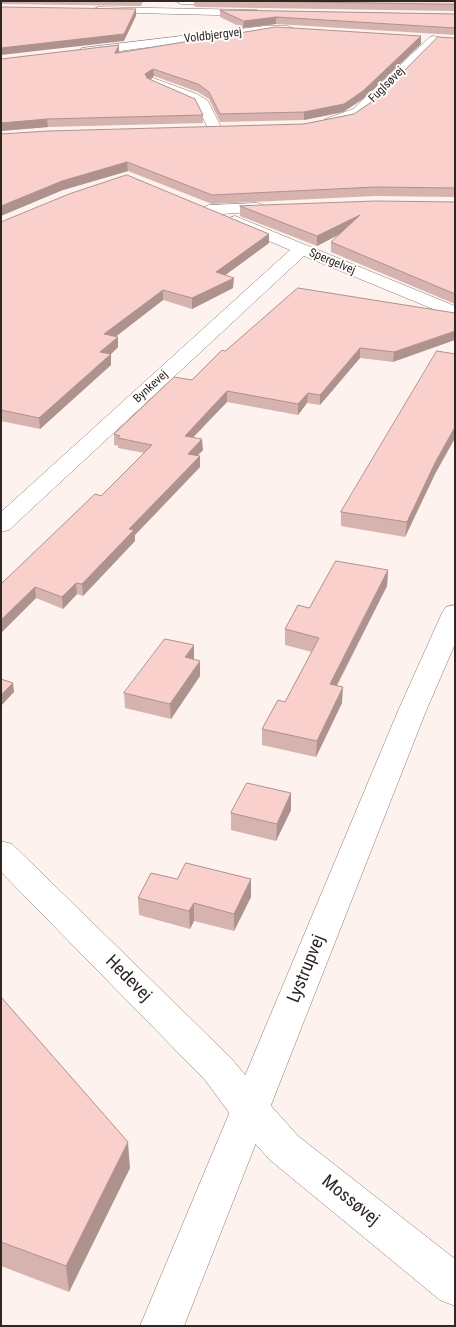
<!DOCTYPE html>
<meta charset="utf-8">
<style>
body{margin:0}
#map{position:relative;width:456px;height:1327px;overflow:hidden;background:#fdf2ed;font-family:"Roboto Condensed",sans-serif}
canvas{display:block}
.frame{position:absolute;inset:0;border:2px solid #302622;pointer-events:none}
</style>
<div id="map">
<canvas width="456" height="1327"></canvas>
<div class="frame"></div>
</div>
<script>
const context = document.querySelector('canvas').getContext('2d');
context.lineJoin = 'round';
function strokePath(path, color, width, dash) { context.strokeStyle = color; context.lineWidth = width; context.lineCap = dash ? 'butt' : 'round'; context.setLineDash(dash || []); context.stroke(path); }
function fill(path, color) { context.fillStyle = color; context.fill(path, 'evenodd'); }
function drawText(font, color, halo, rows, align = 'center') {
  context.font = font + ' "Roboto Condensed",sans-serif'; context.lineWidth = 4; context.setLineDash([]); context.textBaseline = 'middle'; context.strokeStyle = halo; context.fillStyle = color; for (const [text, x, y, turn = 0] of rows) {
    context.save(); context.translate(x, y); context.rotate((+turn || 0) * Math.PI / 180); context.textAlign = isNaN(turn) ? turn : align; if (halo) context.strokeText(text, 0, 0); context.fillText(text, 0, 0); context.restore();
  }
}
const minor = new Path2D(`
 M176,1H237V2L232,5L181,4Z
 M264,26H288L294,29L288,32H264L82,56L76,52L82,48Z
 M434,36L438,37L440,39L438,41L363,115L335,125H325L323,122L325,119L353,109L430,37Z
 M153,78L197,94L208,101L222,129L220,132H210L197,106L187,100L149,85L147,82Z
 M257,203L263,205L265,208L263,211L209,215L203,213L201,210L203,207L209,205Z
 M235,216L455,306V318L304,256L9,530L1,532V512L290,250L229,224L227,221L229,218Z
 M1,841L12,844L231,1058L264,1098L298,1136L455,1259V1306L440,1300L270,1160L236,1122L205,1080L1,872Z`);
const tertiary = new Path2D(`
 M455,605V644L426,711L184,1326H140L398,711L442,613L446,607Z`);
const secondary = new Path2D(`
 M98,7L257,10L262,13L257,16L94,12L93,10Z`);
const wall = new Path2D(`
 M1,1H143L141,6L1,4Z
 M194,1H455V11L197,7L194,6Z
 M220,10L455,14V35L276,24L243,28L220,17Z
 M455,38V197L375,196L212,204L128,171L63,190L1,134L304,124L354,114L376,99Z
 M421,44L363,99L343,112L304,120L220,122L209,99L198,92L154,76L149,79L203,115V123L48,127L1,131L119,52Z
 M455,202V304L331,252V242L340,234L317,246L240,216V206Z
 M1,222L269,234V243L225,275L233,288L192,309L163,300L116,336L118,347L111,354V365L40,429L1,421Z
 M455,313L393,362L360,358L320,405L307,403L298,415L227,402L193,437L203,450L197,456L200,467L135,535V541L83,596L77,594L63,609L36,598L1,633V584L101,496L144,453L118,448V446L114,445V434L192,380L225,351Z
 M455,354V438L435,474L405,537L341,526V512Z
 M388,570L387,586L337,686L342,703L316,757L262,745V729L285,702L312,652L285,645V629L309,608Z
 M194,659L200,676L171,719L125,708L124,693Z
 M291,793V810L276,841L231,830V813Z
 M251,897L234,931L194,921L190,929L139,915L138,898Z
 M1,997L130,1168L69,1292L1,1266Z`);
const shadedWall = new Path2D(`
 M136,9V16L124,41L1,55V48Z
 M276,17V24L243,28L244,21Z
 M421,36V44L363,99L343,112L304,120V112Z
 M119,45V53H115Z
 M153,69L154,76L145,82V74Z
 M47,119L48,127L1,131V123Z
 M127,162L128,171L63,190L1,216V206L62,181Z
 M360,215L359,224L317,246V236Z
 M269,234V243L216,282V272Z
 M234,278L233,288L192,309V298Z
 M163,290V300L105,345L104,334Z
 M455,331V340L393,362L394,352Z
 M118,337V347L111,354V365L40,429L39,418L100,352Z
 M360,348V358L320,405V395Z
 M227,391V402L185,446V436Z
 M308,393L307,403L298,415V404Z
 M455,427V438L435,474L405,537L407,522L436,461Z
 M202,439L203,450L188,465V454Z
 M200,456V467L135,535V541L83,596L82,584L129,529Z
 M388,570L387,586L329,700L330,684Z
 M76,583L77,594L63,609L62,597Z
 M35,587L36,598L1,633V620Z
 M194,645V661L185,657Z
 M200,661V676L171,719L170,704Z
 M13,683L14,692L1,706V695Z
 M343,687L342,703L316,757L317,741Z
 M291,793V810L276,841L277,824Z
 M251,879V897L234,931V914Z
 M194,903V921L190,929L189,911Z
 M128,1142L130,1168L69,1292L66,1266Z`);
const building = new Path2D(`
 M246,1H455V4Z
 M1,7L136,9L124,34L1,48Z
 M220,10L455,14V28L276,17L244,21Z
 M276,27L421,36L363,91L344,104L304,112L220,114L209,92L198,84L153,69L145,74L147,78L195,99L203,115L47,119L1,123V59L119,45L115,53Z
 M438,37L455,38V188L375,187L212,195L127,162L62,181L1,206V134L48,131L304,124L354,114L376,99Z
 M127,175L269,234L216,272L234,278L192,298L163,290L104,334L118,337L100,352L111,354L39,418L1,410V222L69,194Z
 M376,201L455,202V294L331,242L360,215L317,236L240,206Z
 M298,288L455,313V331L394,352L360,348L320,395L308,393L298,404L227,391L185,436L202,439L188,454L200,456L129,529L134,530L82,584L76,583L62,597L35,587L1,620V584L95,494L101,496L152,445L118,438L120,436L114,434L174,377L192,380L222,350L225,351Z
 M437,351L455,354V427L436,461L407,522L341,512Z
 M336,561L388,570L330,684L343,687L317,741L262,729L278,700L285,702L319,638L285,629L298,605L309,608Z
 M165,639L194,645L185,657L200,661L170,704L124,693Z
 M1,679L13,683L1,695Z
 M247,783L291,793L277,824L231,813Z
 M186,863L251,879L234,914L194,903L189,911L138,898L151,873L177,879Z
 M1,997L128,1142L66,1266L1,1242Z`);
const farStreetnames = [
 ["Voldbjergvej",213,36,-7],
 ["Fuglsøvej",387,85,-45],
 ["Spergelvej",332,262,23],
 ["Bynkevej",151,387,-43]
];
const nearStreetnames = [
 ["Lystrupvej",307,969,-68],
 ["Hedevej",128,979,45],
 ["Mossøvej",350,1201,39]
];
strokePath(minor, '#8e776c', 1);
strokePath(tertiary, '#8e776c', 1);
strokePath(secondary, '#8e776c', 1);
fill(minor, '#fff');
fill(tertiary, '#fff');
fill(secondary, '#fff');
fill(wall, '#d6b3af');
fill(shadedWall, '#ae928e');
fill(building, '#f9d0cb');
strokePath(building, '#ae928e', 1);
drawText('12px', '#302622', '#fff', farStreetnames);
drawText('18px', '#302622', '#fff', nearStreetnames);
</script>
